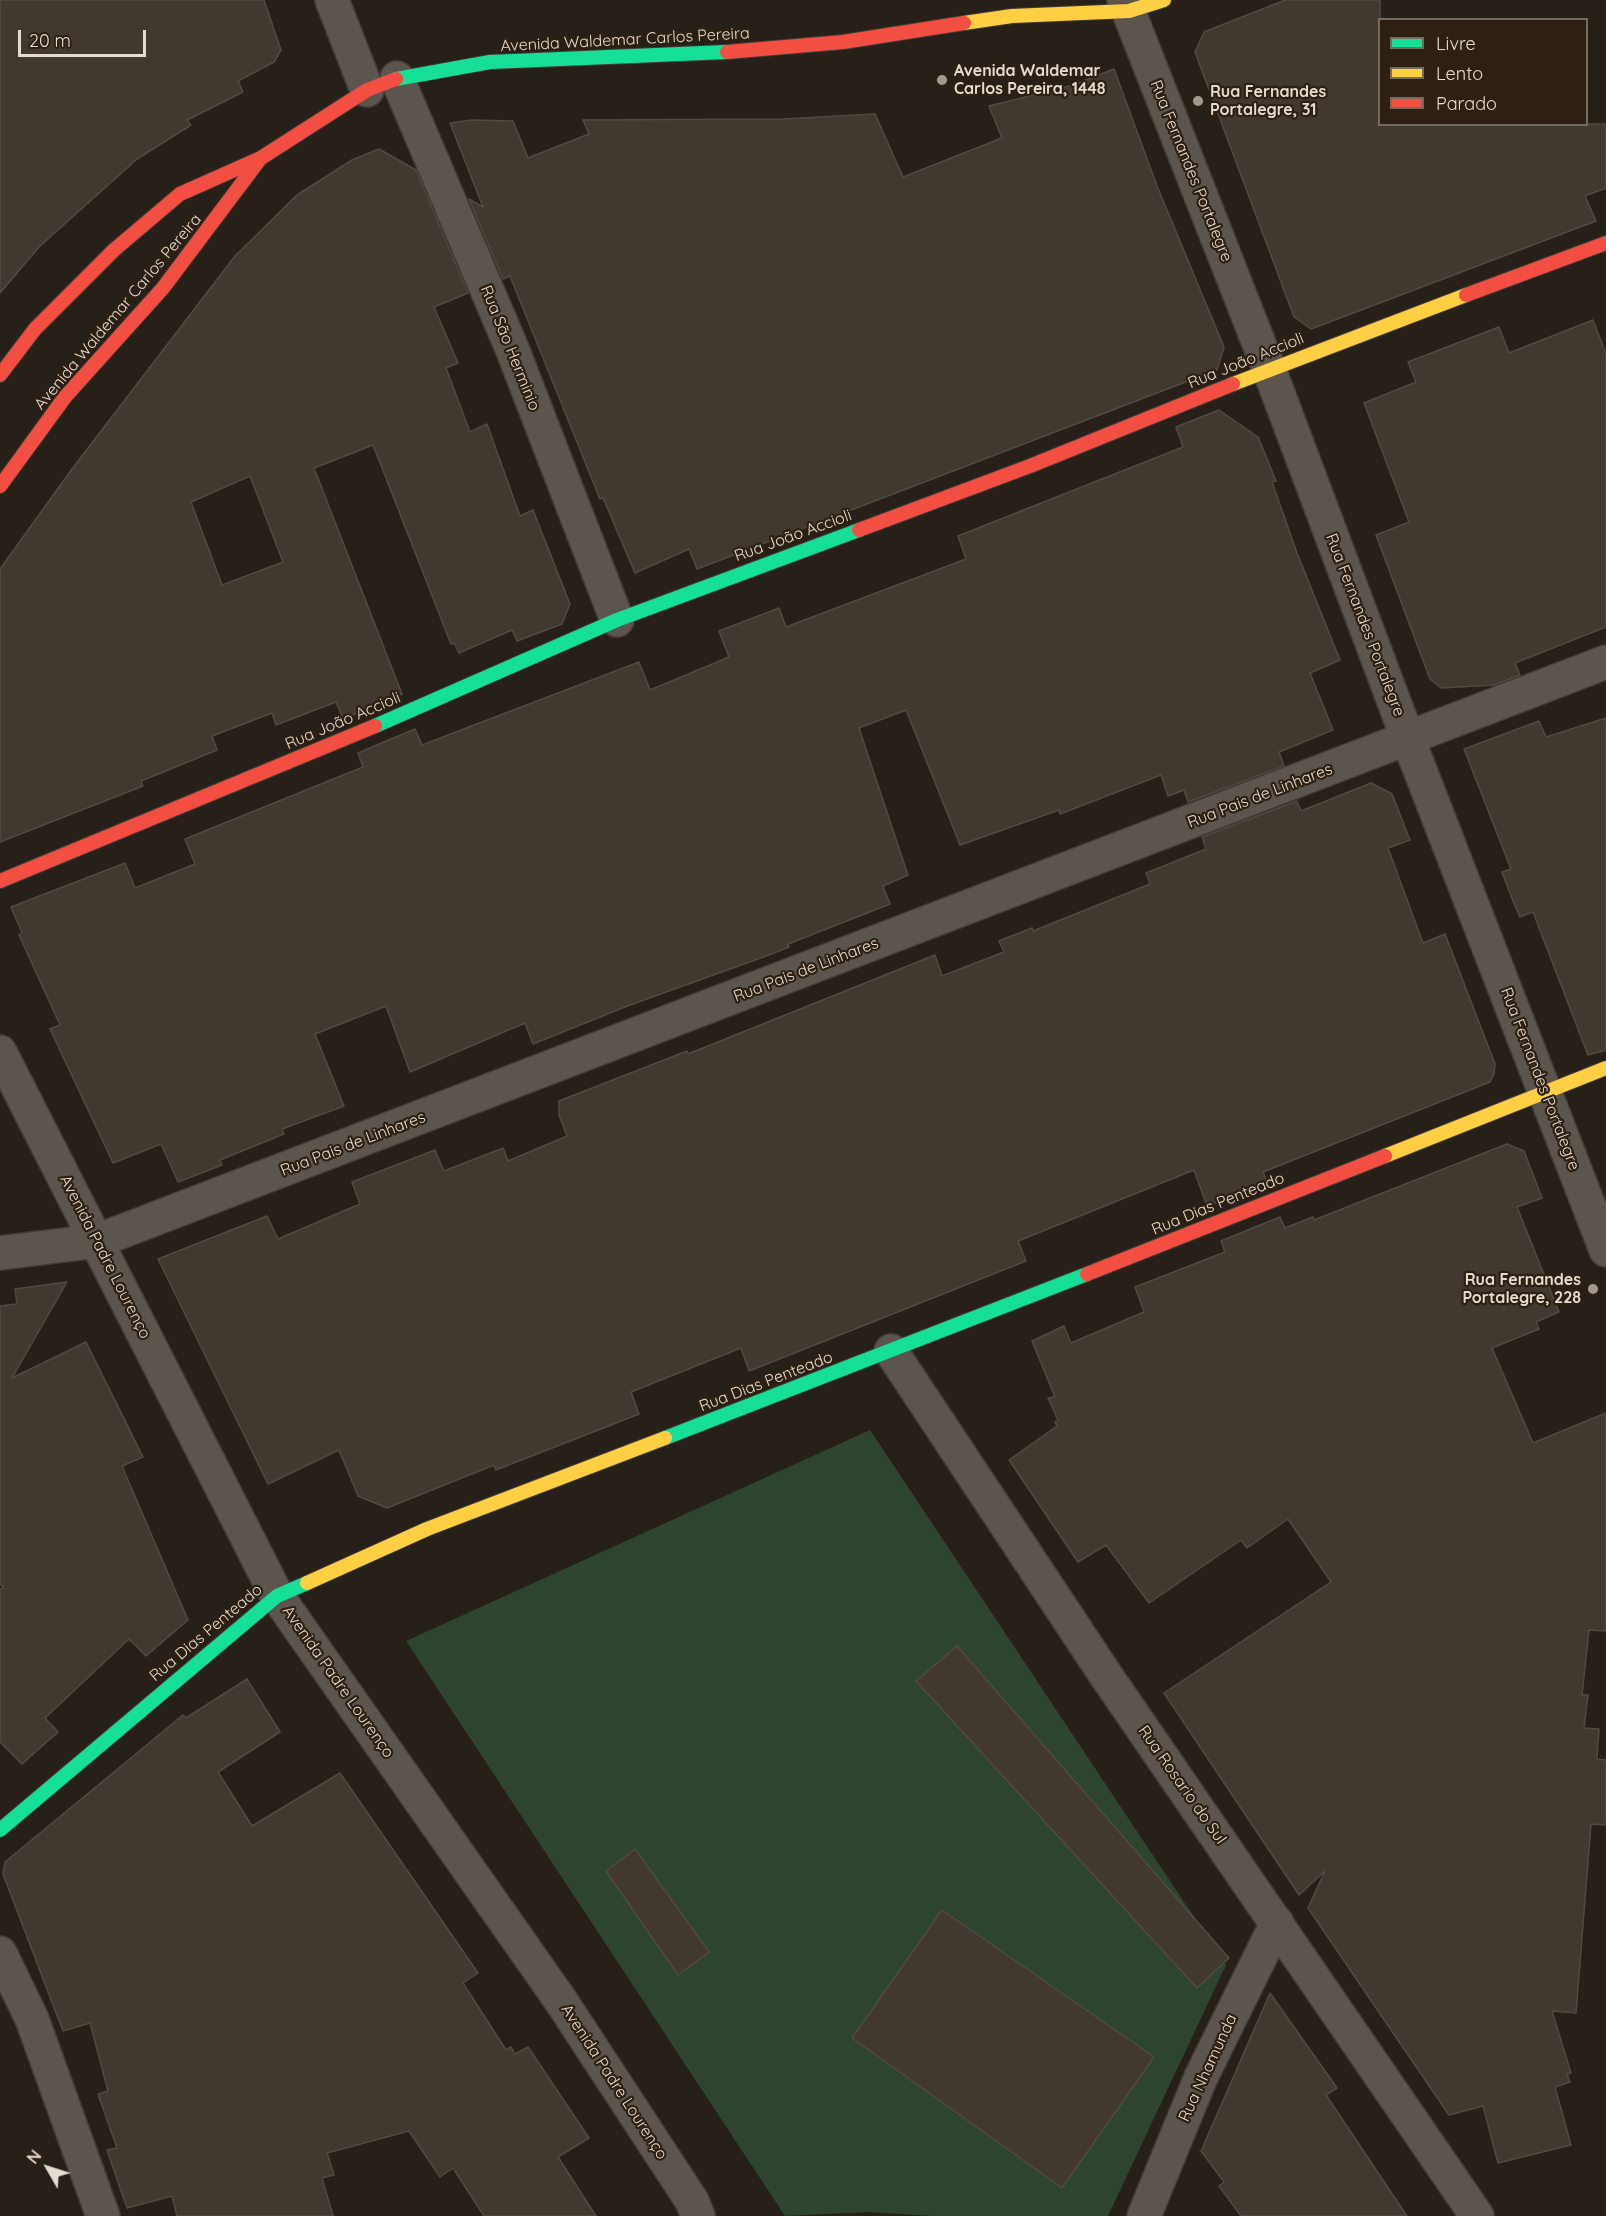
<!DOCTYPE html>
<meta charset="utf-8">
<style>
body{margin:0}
#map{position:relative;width:1606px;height:2216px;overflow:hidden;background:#272018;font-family:Quicksand,sans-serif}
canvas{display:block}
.legend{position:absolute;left:1378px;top:18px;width:210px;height:108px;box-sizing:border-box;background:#2d2012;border:2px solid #766b5e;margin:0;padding:8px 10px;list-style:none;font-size:18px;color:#e4dbd1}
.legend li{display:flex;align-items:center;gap:12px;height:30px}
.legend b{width:30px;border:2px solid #766b5e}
.north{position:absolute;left:18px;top:2138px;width:60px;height:60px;-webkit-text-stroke:4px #2d2012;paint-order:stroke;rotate:309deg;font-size:16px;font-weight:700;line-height:24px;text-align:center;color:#e4dbd1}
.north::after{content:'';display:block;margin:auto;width:21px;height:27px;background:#e4dbd1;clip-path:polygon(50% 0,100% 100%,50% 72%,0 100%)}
.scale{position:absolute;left:18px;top:30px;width:128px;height:27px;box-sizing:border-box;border:3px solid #e4dbd1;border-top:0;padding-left:8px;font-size:18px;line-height:21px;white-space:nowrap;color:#e4dbd1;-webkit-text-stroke:4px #2d2012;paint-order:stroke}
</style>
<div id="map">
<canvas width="1606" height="2216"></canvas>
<ul class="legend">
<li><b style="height:8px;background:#16e098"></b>Livre</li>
<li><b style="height:8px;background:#ffcf43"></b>Lento</li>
<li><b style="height:8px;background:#f24e42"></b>Parado</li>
</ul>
<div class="north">N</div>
<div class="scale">20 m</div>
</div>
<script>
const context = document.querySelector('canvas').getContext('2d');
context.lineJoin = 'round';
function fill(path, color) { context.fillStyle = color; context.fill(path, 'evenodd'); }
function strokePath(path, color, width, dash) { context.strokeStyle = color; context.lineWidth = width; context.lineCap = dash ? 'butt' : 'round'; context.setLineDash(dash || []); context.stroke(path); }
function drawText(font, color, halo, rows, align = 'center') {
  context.font = font + ' Quicksand,sans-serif'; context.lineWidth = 4.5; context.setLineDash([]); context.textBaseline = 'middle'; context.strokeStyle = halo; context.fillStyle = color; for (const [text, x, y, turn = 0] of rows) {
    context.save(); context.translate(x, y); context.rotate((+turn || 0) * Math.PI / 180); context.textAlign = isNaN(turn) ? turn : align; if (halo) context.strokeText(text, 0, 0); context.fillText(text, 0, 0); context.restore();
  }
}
const green = new Path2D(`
 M870,1430L1226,1965L1108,2216H932L868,2212L785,2216L406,1641Z`);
const building = new Path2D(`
 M0,0H264L281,50L274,62L238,81L243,92L187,120L191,125L137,159L39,247L0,293Z
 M1285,0H1380V124H1606V188L1585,196L1596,221L1311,329L1294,317L1195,52L1204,32Z
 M1114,69L1157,186L1224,347L1217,370L697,569L689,549L635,573L603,498L600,499L510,276L503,279L469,199L483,207L450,123L472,120L513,121L528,158L589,134L583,120L783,119L875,114L903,177L1002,138L989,106L1073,85Z
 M379,149L416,170L468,293L434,307L458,363L446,368L470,432L487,424L520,516L533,510L570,604L562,624L517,641L512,630L459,653L454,643L451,644L373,445L314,468L402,694L343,719L336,702L276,725L272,713L212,736L217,750L141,781L143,786L0,842V569L72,469L235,256L297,195L352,160ZM250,476L283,562L222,585L191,502Z
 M1593,320L1606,354V627L1515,663L1520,675L1494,685L1441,688L1430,679L1376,535L1409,522L1364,403L1416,382L1408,362L1499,327L1509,353Z
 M1219,410L1258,437L1276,481L1272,482L1297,553L1340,660L1310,673L1333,730L1279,752L1284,766L1188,802L1184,790L1168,796L1161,775L1060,814L1059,810L960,845L906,710L859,728L908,875L883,886L890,904L788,944L789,947L769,955L630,1005L533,1044L525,1023L410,1072L386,1006L315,1034L344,1106L282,1129L284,1134L220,1160L222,1165L178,1182L161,1144L113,1163L50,1029L60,1025L19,935L22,933L11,907L125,863L135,888L195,864L185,839L363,767L358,753L415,729L422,745L639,662L650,690L729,657L719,631L779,608L786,627L966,559L958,536L1183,447L1176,427Z
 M1606,718V1050L1588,1055L1533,912L1520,917L1513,901L1502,872L1511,869L1464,749L1539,721L1546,737Z
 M1371,783L1392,794L1410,840L1388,848L1423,943L1445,934L1495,1064L1494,1074L1490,1082L1263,1172L1267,1182L1207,1206L1194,1170L1018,1241L1026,1261L749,1371L741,1348L631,1392L639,1414L496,1470L494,1465L387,1508L358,1496L339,1450L268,1484L158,1259L267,1216L278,1239L360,1204L352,1182L435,1150L444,1171L503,1148L508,1161L567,1136L559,1115V1101L687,1051L688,1054L935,955L942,976L1004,952L999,941L1032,928L1033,931L1150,884L1146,873L1206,849L1202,837L1297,801L1301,811Z
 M1507,1144L1524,1151L1542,1198L1517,1207L1559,1312L1536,1322L1539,1329L1492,1348L1533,1443L1606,1413V1631L1589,1630L1582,1695H1588L1584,1728L1599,1729L1597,1759L1606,1760V1825L1591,1824L1576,2013L1552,2011L1571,2073L1567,2074L1570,2082L1555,2087L1571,2145L1498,2163L1483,2106L1449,2115L1308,1908L1325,1871L1299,1895L1164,1693L1331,1582L1288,1519L1247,1548L1241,1540L1149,1603L1106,1545L1078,1562L1009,1460L1057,1426L1055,1422L1058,1420L1048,1398L1055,1397L1032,1341L1064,1326L1071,1343L1144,1312L1135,1287L1225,1252L1221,1241L1280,1217L1285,1228L1313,1217L1314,1220Z
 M67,1282L12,1378L86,1342L143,1457L122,1466L188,1620L146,1656L129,1639L45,1718L58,1732L22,1764L0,1742V1589L4,1588L0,1584V1306L17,1304L15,1289Z
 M957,1646L1229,1958L1197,1988L916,1681Z
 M247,1679L280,1732L218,1772L252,1826L340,1773L478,1973L463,1983L506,2050L511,2047L515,2054L528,2047L589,2138L558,2157L596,2216H484L453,2168L440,2177L409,2131L327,2153L334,2175L322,2178L333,2216H177L172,2196L127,2208L107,2150L117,2148L98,2094L108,2091L90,2023L63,2031L3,1874L5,1862L183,1715L186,1718Z
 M635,1849L709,1952L678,1975L606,1871Z
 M942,1910L1154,2057L1062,2188L852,2038Z
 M1270,1993L1337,2088L1326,2095L1407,2216H1241L1219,2186L1224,2182L1201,2151Z`);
const street = new Path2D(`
 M332,0L367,90
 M1124,0L1269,369L1408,739L1606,1250
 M397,78L513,351L617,620
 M0,1052L277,1596L561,2001L692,2201L698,2216
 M0,1253L97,1241L1606,662
 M891,1351L1105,1674L1477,2216
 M0,1953L32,2019L103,2216
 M1144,2216L1201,2077L1277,1923`);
const fast = new Path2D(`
 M396,79L490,62L727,52
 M375,726L617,620L859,530
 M665,1438L1087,1274
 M0,1830L277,1596L307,1583`);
const slow = new Path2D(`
 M964,23L1012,16L1129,11L1164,0
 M1233,384L1466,295
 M1385,1156L1606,1068
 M307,1583L427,1529L665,1438`);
const jam = new Path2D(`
 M727,52L843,42L964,23
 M1466,295L1606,243
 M0,375L35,329L114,250L180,194L261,158L367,90L396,79
 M0,486L65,397L163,288L260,159
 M859,530L1030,466L1233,384
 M0,881L375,726
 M1087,1274L1385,1156`);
const markers = [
 [942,80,6,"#a29a90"],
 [1198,101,6,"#a29a90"],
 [1593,1289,6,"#a29a90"]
];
const streetNames = [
 ["Avenida Waldemar Carlos Pereira",625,40,-3],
 ["Rua Fernandes Portalegre",1191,171,68],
 ["Avenida Waldemar Carlos Pereira",118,312,-50],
 ["Rua São Herminio",510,348,68],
 ["Rua João Accioli",1246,361,-22],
 ["Rua João Accioli",793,536,-20],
 ["Rua Fernandes Portalegre",1365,625,69],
 ["Rua João Accioli",343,721,-23],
 ["Rua Pais de Linhares",1260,796,-21],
 ["Rua Pais de Linhares",806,970,-21],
 ["Rua Fernandes Portalegre",1540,1079,69],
 ["Rua Pais de Linhares",353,1144,-21],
 ["Rua Dias Penteado",1218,1204,-22],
 ["Avenida Padre Lourenço",105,1257,63],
 ["Rua Dias Penteado",766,1382,-21],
 ["Rua Dias Penteado",206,1633,-40],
 ["Avenida Padre Lourenço",338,1682,55],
 ["Rua Rosario do Sul",1182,1785,55],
 ["Rua Nhamunda",1208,2068,-65],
 ["Avenida Padre Lourenço",614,2082,57]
];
const poiNames = [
 ["Avenida Waldemar",954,71],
 ["Carlos Pereira, 1448",954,89],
 ["Rua Fernandes",1210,92],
 ["Portalegre, 31",1210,110],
 ["Rua Fernandes",1581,1280,"right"],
 ["Portalegre, 228",1581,1298,"right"]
];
fill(green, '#2d442f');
fill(building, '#41392f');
strokePath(building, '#514a43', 1.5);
strokePath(street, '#423c36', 36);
strokePath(fast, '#423c36', 16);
strokePath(slow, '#423c36', 16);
strokePath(jam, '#423c36', 16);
strokePath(street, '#5b554e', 33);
strokePath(fast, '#16e098', 14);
strokePath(slow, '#ffcf43', 14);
strokePath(jam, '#f24e42', 14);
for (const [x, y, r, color] of markers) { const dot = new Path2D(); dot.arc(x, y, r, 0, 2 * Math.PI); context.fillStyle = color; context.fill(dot); strokePath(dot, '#2d2012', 2); }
drawText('16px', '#e4dbd1', '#2d2012', streetNames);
drawText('bold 16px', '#e4dbd1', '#2d2012', poiNames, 'left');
</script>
